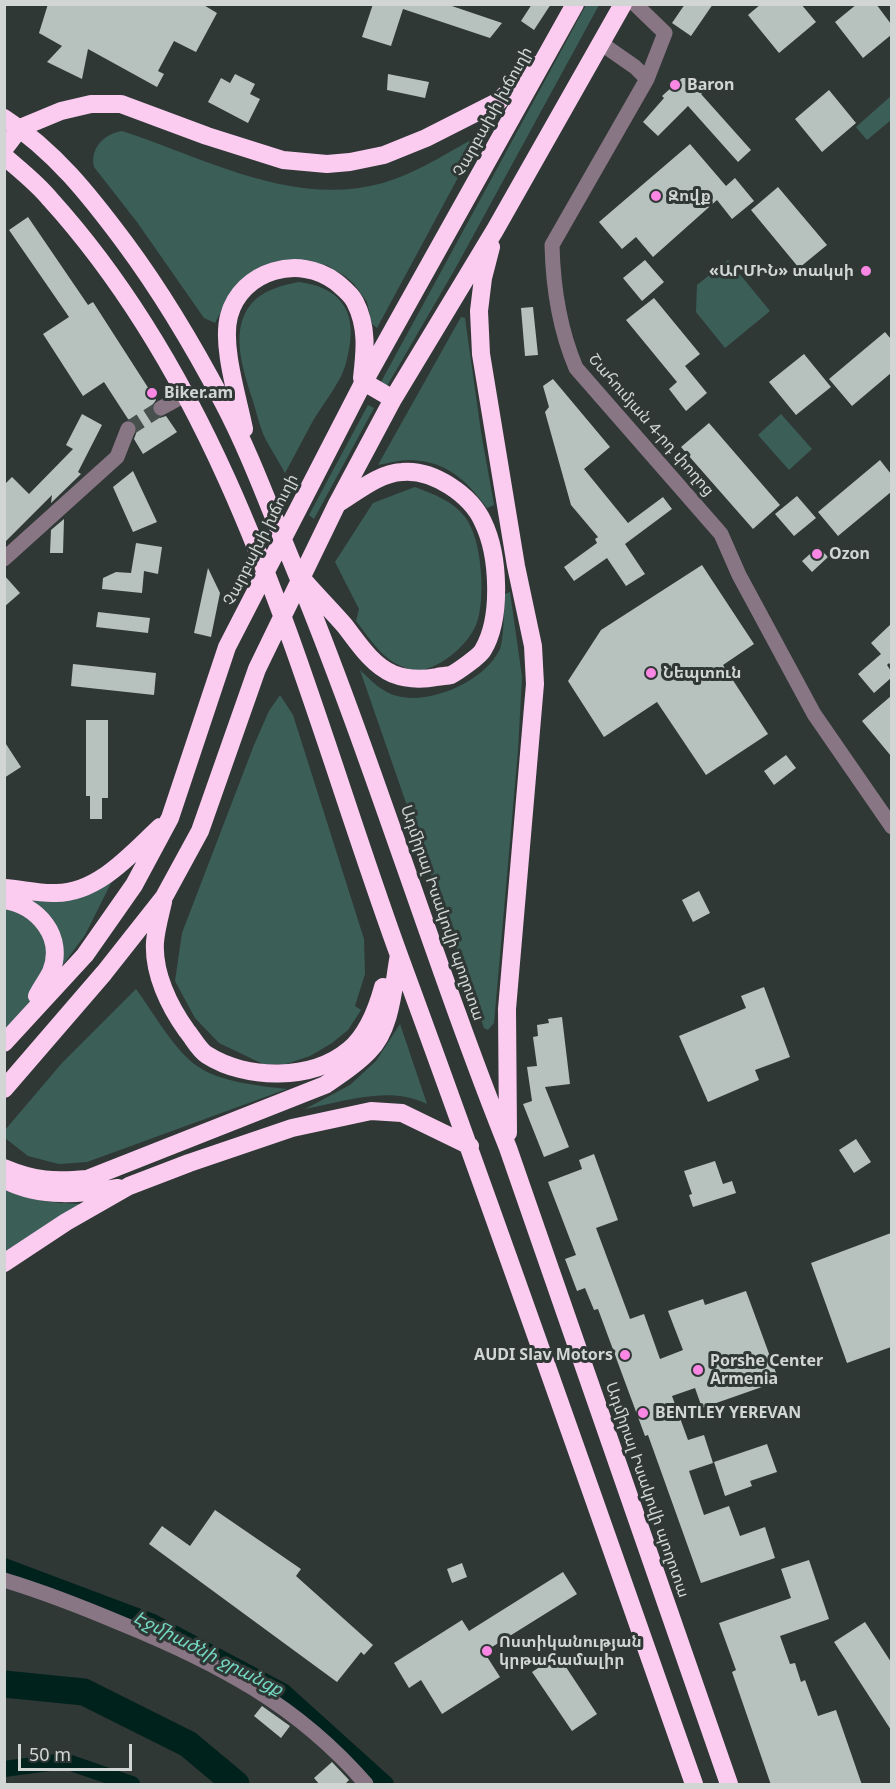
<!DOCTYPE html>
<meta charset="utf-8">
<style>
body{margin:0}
#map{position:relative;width:896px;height:1789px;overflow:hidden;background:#303836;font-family:"Noto Sans",sans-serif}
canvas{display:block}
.frame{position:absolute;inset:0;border:6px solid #d1d6d5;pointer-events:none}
.scale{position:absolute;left:18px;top:1744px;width:114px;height:27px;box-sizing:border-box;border:3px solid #d1d6d5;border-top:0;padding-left:8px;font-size:18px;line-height:21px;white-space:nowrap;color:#d1d6d5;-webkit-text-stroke:4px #303836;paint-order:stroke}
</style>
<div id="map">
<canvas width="896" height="1789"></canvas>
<div class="frame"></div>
<div class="scale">50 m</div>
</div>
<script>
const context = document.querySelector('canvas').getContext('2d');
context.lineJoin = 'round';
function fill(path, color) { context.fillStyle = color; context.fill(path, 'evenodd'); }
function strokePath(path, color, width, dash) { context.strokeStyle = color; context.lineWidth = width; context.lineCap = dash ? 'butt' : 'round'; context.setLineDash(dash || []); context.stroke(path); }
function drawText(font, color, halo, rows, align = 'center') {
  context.font = font + ' "Noto Sans","Noto Sans Armenian",sans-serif'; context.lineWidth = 6; context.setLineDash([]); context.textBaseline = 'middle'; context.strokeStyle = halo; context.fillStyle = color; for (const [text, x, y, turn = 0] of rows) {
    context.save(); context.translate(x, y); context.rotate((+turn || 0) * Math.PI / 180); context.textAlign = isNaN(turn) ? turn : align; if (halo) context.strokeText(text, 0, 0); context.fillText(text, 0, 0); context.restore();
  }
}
const green = new Path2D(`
 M586,5H599L455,269L387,386L381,382Z
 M891,96V120L867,140L856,127Z
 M122,131C205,158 293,208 383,183C413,174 441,157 469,141L475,146L377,328L372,324L367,302L354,284L345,276L326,265L305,261L229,296L215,323L204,318L137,222L94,167C90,148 104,134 122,131Z
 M728,260L770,311L725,348L696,312L697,285Z
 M299,282C338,287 357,309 349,349C347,359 345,370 339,380C332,393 322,406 314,419C304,437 295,455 285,473C279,462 272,451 266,440C260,428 257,414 253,401C243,370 227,325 256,299C268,289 283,285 299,282Z
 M461,317L465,318L481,432L494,505L487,508C466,480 447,461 410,460C400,460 388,463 378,465Z
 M368,405L374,408L314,519L309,515Z
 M781,414L812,449L789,470L758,435Z
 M415,487C433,494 453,501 465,517C482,539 485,594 478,619C472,642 442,668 418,671C413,671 406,668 401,666C381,658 369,637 356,621L359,609L335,562L373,503Z
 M510,592L522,677L518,750L494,1023L488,1030L484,1028L360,670C370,680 383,693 397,696C431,705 485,681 500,649C504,639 504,606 505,594Z
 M280,695L293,715L364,939L365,974L355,1006L361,1010L348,1030L332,1043L310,1056L286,1064H263L219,1043L195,1018L175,981L182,933L254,745L269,711Z
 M115,875L85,935L48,985L61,938L53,919L13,895Z
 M5,905L42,927L47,942L45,972L31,1003L5,1029Z
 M136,989C153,1012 174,1050 197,1066C219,1082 260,1086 287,1089L87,1162L59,1164L28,1156L5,1138V1130L62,1063Z
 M400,1024L427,1104C389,1085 344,1102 305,1109L350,1085L376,1061Z
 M5,1190C30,1201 54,1203 82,1204L5,1254Z`);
const canal = new Path2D(`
 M4,1566L153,1622L283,1691L386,1784
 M4,1769L65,1761L132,1784`);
const river = new Path2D(`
 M4,1684L84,1692L188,1744L236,1784`);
const building = new Path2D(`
 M48,4H202L217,13L196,52L174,41L158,71L164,74L157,87L88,49L82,79L47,62L62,46L39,33Z
 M373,4H446L502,23L490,38L403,9L391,46L362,37Z
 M532,4H551L534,30L521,21Z
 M685,4H713L691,36L672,23Z
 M761,4H801L816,22L779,53L748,15Z
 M857,4H876L891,24V35L863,58L835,22Z
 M235,74L255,84L250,94L260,99L248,123L208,102L221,78L230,83Z
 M388,74L429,82L425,98L387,90Z
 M682,78H693L705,90L701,94L751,150L738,162L688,106L658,136L643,122L664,98L662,96Z
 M829,90L856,123L822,152L795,119Z
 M690,144L726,186L735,178L754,201L732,219L717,200L653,257L636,237L622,249L599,222Z
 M778,187L827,245L799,268L751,210Z
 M28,217L88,305L93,302L156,400L151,407L153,413L160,418L166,416L177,432L143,454L134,439L138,428L136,423L128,419L104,382L83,396L43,334L69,317L9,230Z
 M645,260L664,282L642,301L623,278Z
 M654,298L700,354L685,366L707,393L686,411L669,389L677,382L626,320Z
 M533,307L538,355L525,356L521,308Z
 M885,332L891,339V373L852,406L829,379Z
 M804,354L831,387L796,415L769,382Z
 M553,379L610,447L584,469L628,523L663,497L672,509L625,544L645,574L626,586L607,558L574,581L564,567L597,543L595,539L598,537L571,505L545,412L549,407L543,386Z
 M82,414L102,425L78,472L81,474L51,503L52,495L4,543V485L12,477L29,494L73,449L66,445Z
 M709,423L780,505L753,529L681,447Z
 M880,460L891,474V492L838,536L818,512Z
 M133,471L157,522L133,532L113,487Z
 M797,496L816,518L794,536L775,514Z
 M64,519L63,553H50L51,530Z
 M136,543L162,547L158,574L144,571L142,593L102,589L103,578L116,572L131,573Z
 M818,547L828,557L812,572L802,561Z
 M702,565L754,644L723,665L768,734L706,775L657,702L604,737L568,681L601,630Z
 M208,568L220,593L211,637L194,633Z
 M4,575L20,593L4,607Z
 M98,612L150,618L148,633L96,627Z
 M891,624V666L889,663L887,665L891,671V678L874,693L858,674L881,654L871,643Z
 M73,664L156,673L154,695L71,686Z
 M891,696V756L862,721Z
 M86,720H108V798H102V819H90V796H86Z
 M4,741L21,767L4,778Z
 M786,755L796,768L774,785L764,771Z
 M699,891L710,913L693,922L682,900Z
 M764,987L790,1057L755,1070L759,1080L708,1102L679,1036L746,1008L741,996Z
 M562,1017L570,1084L545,1087L569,1147L544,1157L523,1104L532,1101L527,1067L537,1066L533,1037L538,1036L537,1025L549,1023L548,1019Z
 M856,1139L871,1162L854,1173L839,1150Z
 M594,1154L618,1220L596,1228L630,1319L644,1314L660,1359L683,1350L668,1311L703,1299L705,1305L746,1291L779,1381L702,1408L695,1388L672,1396L688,1440L704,1435L713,1463L689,1471L704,1515L729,1506L740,1536L765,1527L775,1558L701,1583L648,1435L645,1436L598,1309L594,1310L585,1288L577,1291L565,1259L576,1255L548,1182L582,1169L579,1160Z
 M715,1161L723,1184L732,1181L736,1193L693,1207L689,1195L692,1194L684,1171Z
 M891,1233V1347L847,1363L811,1263Z
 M767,1444L777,1472L750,1481L752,1486L725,1496L714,1462Z
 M215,1510L301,1569L296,1576L373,1645L364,1655L361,1652L337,1682L149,1544L162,1526L190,1546Z
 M809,1560L829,1619L780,1636L790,1664L795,1663L801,1682L805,1680L818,1716L836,1710L862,1785H771L732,1672L736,1670L719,1623L791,1598L781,1569Z
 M462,1563L467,1577L452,1583L447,1569Z
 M563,1572L577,1594L484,1652L500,1677L442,1714L421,1680L409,1688L394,1663L462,1620L469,1631Z
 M865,1622L891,1662V1730L834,1642Z
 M558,1655L597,1714L572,1731L532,1672Z
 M262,1706L290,1726L281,1738L254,1716Z
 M332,1762L349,1780L344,1785H320L314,1778Z`);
const minorTunnel = new Path2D(`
 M128,429L161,408`);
const minor = new Path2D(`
 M635,4L665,33L647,79
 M602,44L635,67L647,79L552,245C553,288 559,328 576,368L721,534L739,575L814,714L892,827
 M161,408L185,395
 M4,559L117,457L128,429
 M4,1580C44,1592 82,1607 120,1623C216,1662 298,1705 366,1784`);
const highway = new Path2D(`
 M4,118C54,150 90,196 125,243C162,293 194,347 223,402C250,453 270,509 292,562C372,755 431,955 508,1148L729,1784
 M4,149L20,128L61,111L91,104H121L207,136L283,160L327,164L350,162L384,155L426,138L499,101L534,65
 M4,156C20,170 37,183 50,199C241,410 305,698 400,958C501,1232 597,1508 694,1784
 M491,247L483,278L479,311L481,354L516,566L533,646L535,684L507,1009L508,1133
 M364,382L393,399
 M244,429C238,398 221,346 229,316C241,270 300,254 336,282C343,288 351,294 355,302C368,327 365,352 362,378
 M305,582C318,597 332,611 345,626C358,643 372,665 393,674C408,680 421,680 437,677C441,676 447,676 451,675C457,672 480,656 483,650C502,618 499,555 483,522C471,495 433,469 402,472C379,473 357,492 337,504
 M4,888C21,889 39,894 56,893C98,893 131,854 160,827
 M4,900C38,905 65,937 51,972C47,980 41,988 37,996
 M163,902C160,915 156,929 155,942C153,973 169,1006 187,1031C193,1038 199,1050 207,1055C246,1080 312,1081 349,1050C367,1035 377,1009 383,987
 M4,1043L85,955L134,885L170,818L227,647L361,387L575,4
 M4,1089L104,973L164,897L200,831L257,669L337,504L393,399L495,230L623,4
 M4,1168C35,1181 54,1182 87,1179L325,1085C340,1075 356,1065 369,1051C392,1028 393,986 399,955
 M7,1181C41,1198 81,1194 118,1188
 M4,1263L66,1222L129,1186L189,1163L292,1128L371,1111L402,1113L470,1146`);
const markers = [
 [675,85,6,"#fb87e5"],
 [656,196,6,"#fb87e5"],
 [866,271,6,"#fb87e5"],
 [152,393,6,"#fb87e5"],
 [817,554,6,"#fb87e5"],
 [651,673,6,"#fb87e5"],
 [625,1355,6,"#fb87e5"],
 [698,1370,6,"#fb87e5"],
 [643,1413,6,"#fb87e5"],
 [487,1651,6,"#fb87e5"]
];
const poiNames = [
 ["Baron",687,85],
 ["Զովք",668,196],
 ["«ԱՐՄԻՆ» տակսի",854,271,"right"],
 ["Biker.am",164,393],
 ["Ozon",829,554],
 ["Նեպտուն",663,673],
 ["AUDI Slav Motors",613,1355,"right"],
 ["Porshe Center",710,1361],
 ["Armenia",710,1379],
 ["BENTLEY YEREVAN",655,1413],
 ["Ոստիկանության",499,1642],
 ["կրթահամալիր",499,1660]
];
const streetNames = [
 ["Չարբախի խճուղի",493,112,-61],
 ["Շահումյան 4-րդ փողոց",651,425,49],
 ["Չարբախի խճուղի",261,540,-63],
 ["Ադմիրալ Իսակովի պողոտա",442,913,71],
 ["Ադմիրալ Իսակովի պողոտա",647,1490,71]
];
const waterNames = [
 ["Էջմիածնի ջրանցք",208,1654,27]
];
fill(green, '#3b5f57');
strokePath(canal, '#00221c', 16);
strokePath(river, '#00221c', 27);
fill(building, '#b7c1be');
strokePath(minorTunnel, '#48504e', 15, [15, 8]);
strokePath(minor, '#897684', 15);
strokePath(highway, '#fbccf0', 18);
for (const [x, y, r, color] of markers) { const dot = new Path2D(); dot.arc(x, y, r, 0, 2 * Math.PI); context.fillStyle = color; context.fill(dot); strokePath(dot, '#303836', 2); }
drawText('bold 16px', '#d1d6d5', '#303836', poiNames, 'left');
drawText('16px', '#d1d6d5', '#303836', streetNames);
drawText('italic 18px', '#73d8c2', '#303836', waterNames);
</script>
